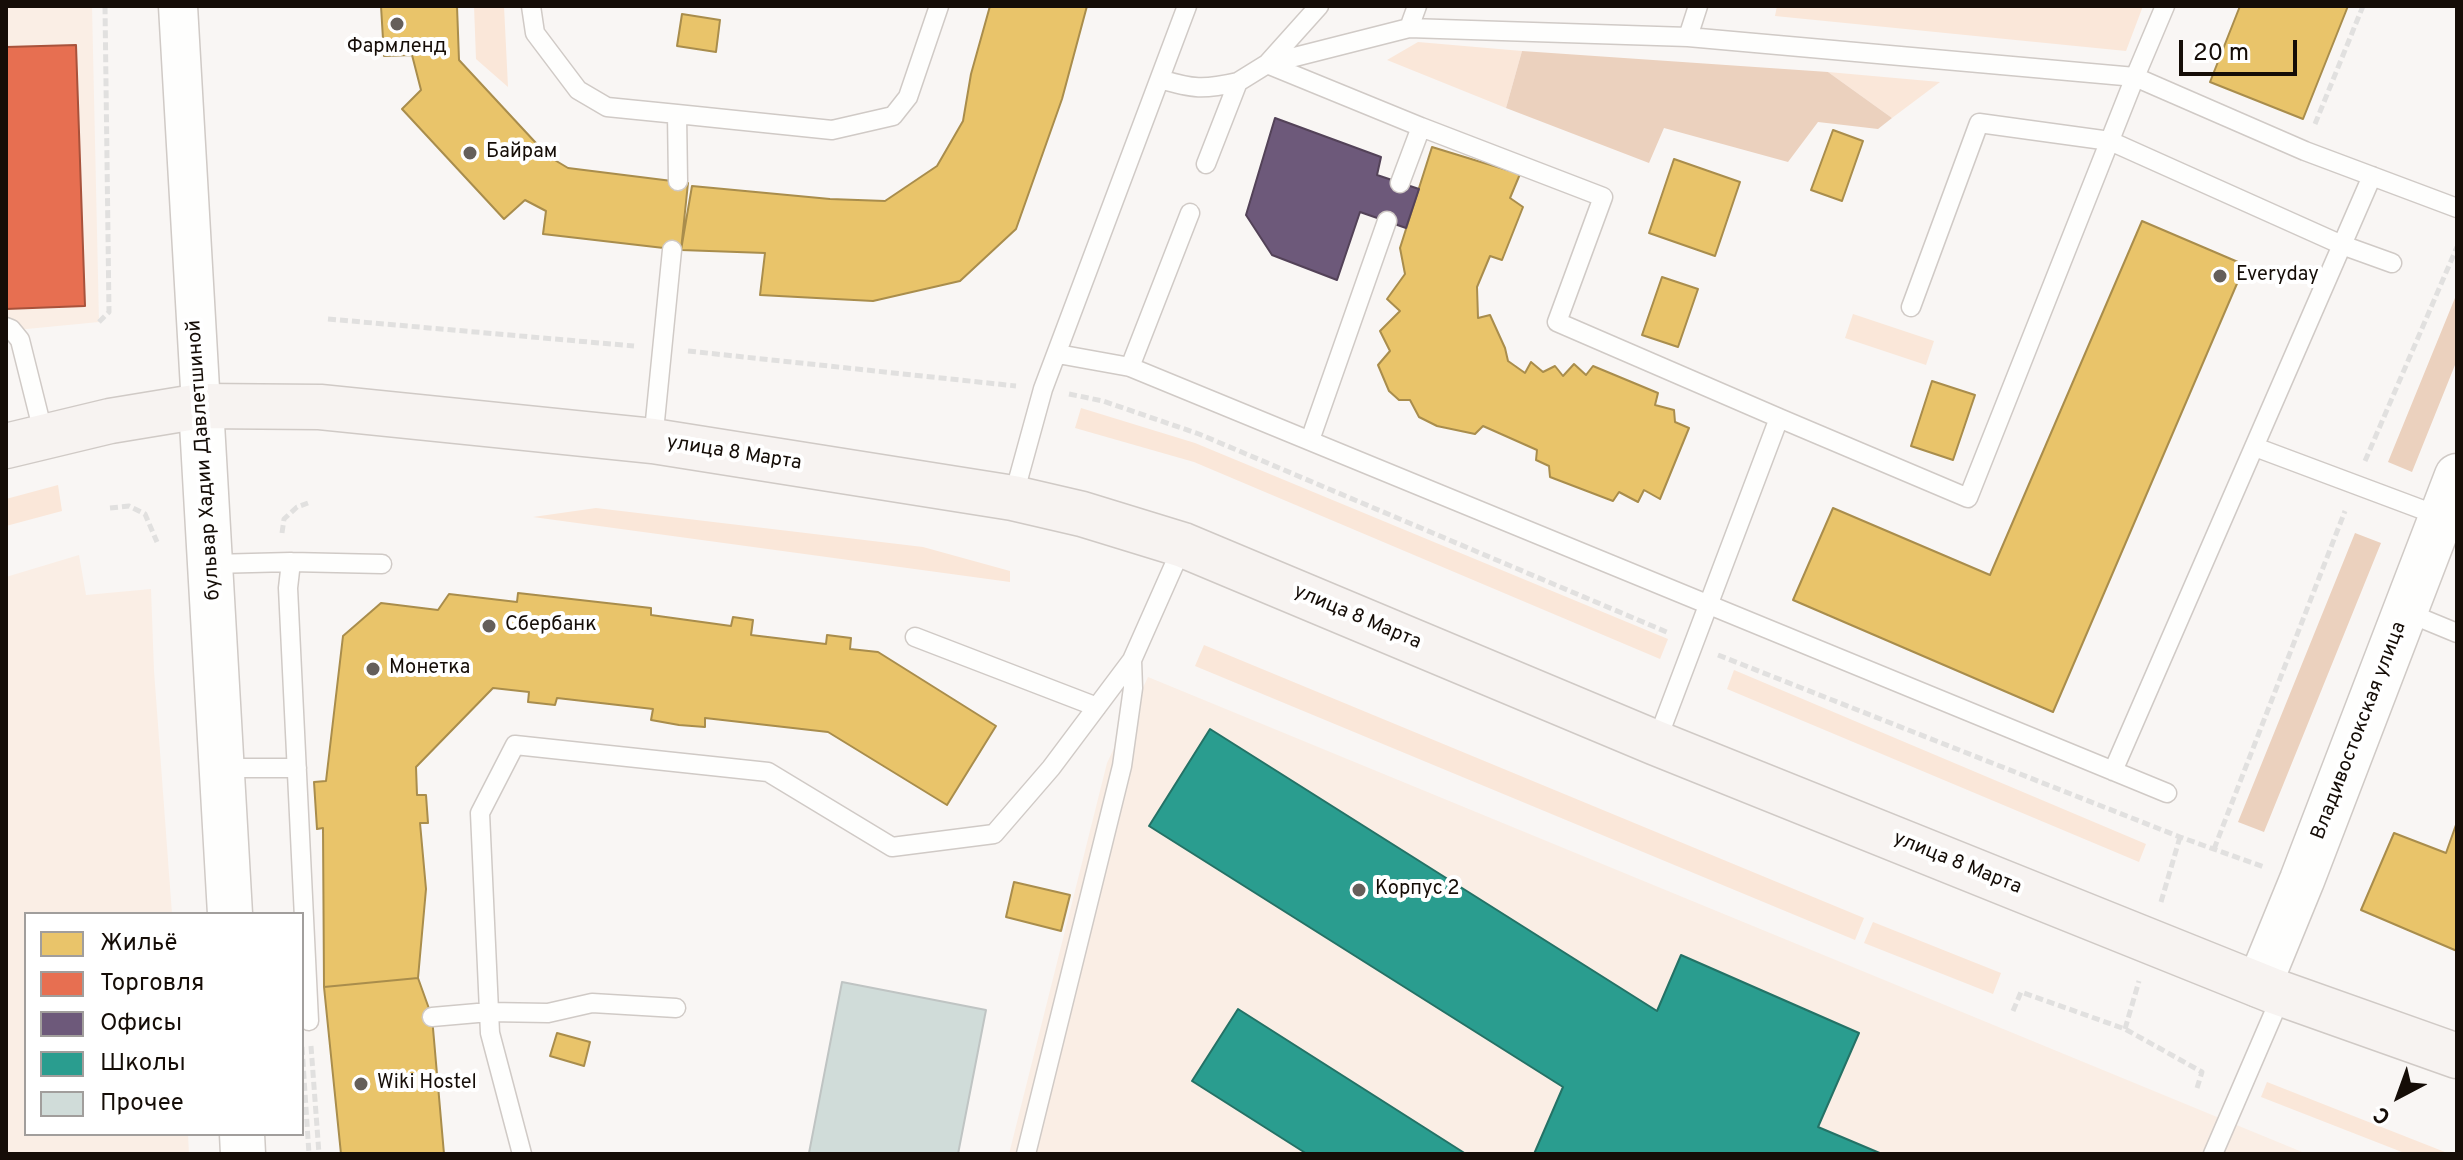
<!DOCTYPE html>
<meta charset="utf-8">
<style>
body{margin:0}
#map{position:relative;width:2463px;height:1160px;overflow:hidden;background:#f9f6f4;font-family:Overpass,sans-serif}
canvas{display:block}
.frame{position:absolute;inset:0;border:8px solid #150d07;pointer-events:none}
.legend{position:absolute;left:24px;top:912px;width:280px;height:224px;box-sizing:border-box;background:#fff;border:2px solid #a19e9c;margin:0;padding:10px 14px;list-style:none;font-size:24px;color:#150d07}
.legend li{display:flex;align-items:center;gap:16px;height:40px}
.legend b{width:40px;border:2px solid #a19e9c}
.north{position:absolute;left:2359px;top:1056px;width:80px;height:80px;-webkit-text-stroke:6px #fff;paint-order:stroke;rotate:221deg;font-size:22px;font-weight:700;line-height:32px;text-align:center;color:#150d07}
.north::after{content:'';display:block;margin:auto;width:28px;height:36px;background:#150d07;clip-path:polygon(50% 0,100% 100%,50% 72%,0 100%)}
.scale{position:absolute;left:2179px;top:40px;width:118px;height:36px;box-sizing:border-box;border:4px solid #150d07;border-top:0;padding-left:10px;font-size:24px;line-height:28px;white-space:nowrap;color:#150d07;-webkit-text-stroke:6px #fff;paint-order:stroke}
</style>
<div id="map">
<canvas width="2463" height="1160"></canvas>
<div class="frame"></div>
<ul class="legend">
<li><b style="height:22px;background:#e9c46a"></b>Жильё</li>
<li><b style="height:22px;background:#e76f51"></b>Торговля</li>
<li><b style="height:22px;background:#6d597a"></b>Офисы</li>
<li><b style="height:22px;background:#2a9d8f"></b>Школы</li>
<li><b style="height:22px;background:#d0dcd9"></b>Прочее</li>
</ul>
<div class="north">С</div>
<div class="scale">20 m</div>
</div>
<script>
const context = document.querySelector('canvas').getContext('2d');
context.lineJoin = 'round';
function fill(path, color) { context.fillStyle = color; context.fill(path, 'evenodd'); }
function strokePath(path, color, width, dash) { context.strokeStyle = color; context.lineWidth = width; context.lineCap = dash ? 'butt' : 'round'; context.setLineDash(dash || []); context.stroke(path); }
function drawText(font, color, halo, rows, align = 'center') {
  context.font = font + ' Overpass,sans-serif'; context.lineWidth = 8; context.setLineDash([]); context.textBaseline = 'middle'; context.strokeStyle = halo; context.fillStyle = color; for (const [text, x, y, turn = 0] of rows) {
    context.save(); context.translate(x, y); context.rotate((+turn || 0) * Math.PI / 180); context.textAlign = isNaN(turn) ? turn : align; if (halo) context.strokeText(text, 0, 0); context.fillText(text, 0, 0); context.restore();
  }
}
const built = new Path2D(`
 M6,6H92L99,322L6,331Z
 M79,555L86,595L151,589L154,671L172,914H26V1134H188L189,1154H6V577Z
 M1148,677L2307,1154H1009L1107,763Z`);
const green = new Path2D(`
 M474,6H504L508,87L476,59Z
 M1777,6H2143L2126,51L1775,16Z
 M1418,42L1522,51L1506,108L1387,60Z
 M1828,72L1940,82L1892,118Z
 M1853,314L1934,341L1926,365L1845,338Z
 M1081,408L1195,443L1668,639L1660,659L1194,462L1075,428Z
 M58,485L62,511L6,526V499Z
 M596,508L923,547L1010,571V582L533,517Z
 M1204,645L1864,918L1855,940L1195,666Z
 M1734,670L2146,844L2139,862L1727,689Z
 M1873,922L2001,973L1993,994L1864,943Z
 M2267,1082L2450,1154H2407L2261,1097Z`);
const forest = new Path2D(`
 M1522,51L1828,72L1892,118L1878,129L1818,122L1788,162L1664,128L1649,163L1506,108Z
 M2457,293V360L2412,472L2388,462Z
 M2355,533L2381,543L2264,832L2238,822Z`);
const homes = new Path2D(`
 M381,6H457L459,60L548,156L568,168L688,183L681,250L543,234L546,211L525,200L504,219L402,109L421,90L412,55L384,56Z
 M990,6H1087L1062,99L1016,229L960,281L873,301L760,295L765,253L681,250L692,186L830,199L885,201L937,166L963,121L971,74Z
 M2240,6H2348L2303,119L2210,82Z
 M682,14L720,20L716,52L677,46Z
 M1833,130L1863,141L1842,201L1811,190Z
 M1432,147L1520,174L1510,198L1523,207L1502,260L1490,256L1477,287L1478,318L1490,315L1505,348L1508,361L1525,373L1531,362L1543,372L1555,366L1563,376L1574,364L1586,375L1593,366L1658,393L1655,405L1674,410L1675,422L1689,428L1660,499L1644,490L1638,502L1619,492L1613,501L1550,477L1549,466L1536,460L1537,450L1483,426L1475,434L1437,426L1419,417L1410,400H1399L1389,391L1378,365L1390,351L1380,331L1400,311L1387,299L1405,274L1400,248Z
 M1674,159L1740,182L1715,256L1649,233Z
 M2142,221L2245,265L2053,712L1793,600L1833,508L1990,575Z
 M1662,277L1698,289L1678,347L1642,335Z
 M1932,381L1975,395L1953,460L1911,446Z
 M518,593L651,608V615L731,626L733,617L753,620L751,635L826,644L827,635L851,638L850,649L878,652L996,726L947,805L828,732L705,718V727L679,725L651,720L653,709L557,698L555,705L528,702L529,692L493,688L416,767L417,795H426L428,823H420L426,889L418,978L324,987L323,828L317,829L314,782L326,781L343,636L381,603L438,610L449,594L517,602Z
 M2457,822V951L2361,910L2394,833L2446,853Z
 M1014,882L1070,895L1061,931L1006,917Z
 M418,978L432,1017L444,1154H341L324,987Z
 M557,1033L590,1042L584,1066L550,1056Z`);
const shops = new Path2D(`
 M76,45L85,306L6,309V47Z`);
const offices = new Path2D(`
 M1275,118L1381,157L1377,175L1419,189L1406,228L1360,212L1337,280L1272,255L1246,215Z`);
const schools = new Path2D(`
 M1210,729L1657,1011L1681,955L1859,1033L1818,1127L1882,1154H1534L1563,1087L1149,826Z
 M1238,1009L1466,1154H1307L1192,1081Z`);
const building = new Path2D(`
 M842,982L986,1010L958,1154L809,1153Z`);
const path = new Path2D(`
 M2315,124L2363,6
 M328,319L634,346
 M99,322L109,312L105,6
 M688,351L1016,386
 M1069,394L1103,401L1199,434L1669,633
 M2365,461L2457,247
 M110,508L129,506L145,514L157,542
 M282,533L284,519L297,507L308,503
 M1718,655L2180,837L2264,867
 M2214,849L2345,511
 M2161,902L2180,837
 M2013,1011L2021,992L2125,1029L2202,1072L2197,1088
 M2125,1029L2139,981
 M311,1046L319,1154
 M302,1047L309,1154`);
const service = new Path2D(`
 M531,6L535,33L578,90L607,107L677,114
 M1319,6L1267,64L1421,127
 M2165,6L2135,77L2305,151L2457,208
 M1409,28L1417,6
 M1688,37L1698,6
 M1160,79C1193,89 1203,90 1238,82
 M1206,164L1238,82L1267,64L1409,28L1688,37L2135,77L1968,498L1779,418L1656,743
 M678,181L677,114L832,130L893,116L908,97L939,6
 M1400,183L1421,127L1603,197L1557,322L1779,418
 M1911,307L1979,123L2110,141L2342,245L2392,263
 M6,327L11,329L20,340L44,436
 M1058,354L1130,367L2167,793
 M1130,367L1190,213
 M1310,440L1387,221
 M653,441L672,250
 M2255,447L2442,517
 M1013,498L1043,389L1187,6
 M291,562L288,588L309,1021
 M212,564L291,562L382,564
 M2406,612L2457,633
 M915,637L1097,707
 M223,768H297
 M2113,771L2372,176
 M432,1017L489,1012L548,1013L592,1003L676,1008
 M522,1154L490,1033L480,813L515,745L768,772L892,847L994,834L1051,768L1132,660L1183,545
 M1026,1154L1122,766L1133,688L1132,660
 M2213,1154L2282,994`);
const minor = new Path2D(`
 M178,6L201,406`);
const tertiary = new Path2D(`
 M201,406L230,914
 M2259,985L2302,880L2457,476
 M242,1134L243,1154`);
const secondary = new Path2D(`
 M6,446L110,421L201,406L320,407L653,441L1013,498L1082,514L1183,545L1656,743L2271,990L2457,1056`);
const markers = [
 [397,24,8,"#655f5a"],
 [470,153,8,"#655f5a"],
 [2220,276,8,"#655f5a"],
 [489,626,8,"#655f5a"],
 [373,669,8,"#655f5a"],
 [1359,890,8,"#655f5a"],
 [361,1084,8,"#655f5a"]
];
const poiNames = [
 ["Фармленд",397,48,"center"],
 ["Байрам",486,153],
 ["Everyday",2236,276],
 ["Сбербанк",505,626],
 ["Монетка",389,669],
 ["Корпус 2",1375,890],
 ["Wiki Hostel",377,1084]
];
const streetNames = [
 ["улица 8 Марта",734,454,9],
 ["бульвар Хадии Давлетшиной",205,460,-94],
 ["улица 8 Марта",1357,618,23],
 ["Владивостокская улица",2360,731,-69],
 ["улица 8 Марта",1957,864,22]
];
fill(built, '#faeee5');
fill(green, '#fae7d9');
fill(forest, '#ebd1be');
fill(homes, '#e9c46a');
strokePath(homes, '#a98d4c', 2);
fill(shops, '#e76f51');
strokePath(shops, '#a8523b', 2);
fill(offices, '#6d597a');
strokePath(offices, '#534258', 2);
fill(schools, '#2a9d8f');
strokePath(schools, '#247266', 2);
fill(building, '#d0dcd9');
strokePath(building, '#bfc4c3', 2);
strokePath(service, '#d0cac6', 21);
strokePath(minor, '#d0cac6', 41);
strokePath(tertiary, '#d0cac6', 47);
strokePath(secondary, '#d0cac6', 47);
strokePath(path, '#e1e0df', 5, [8, 4]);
strokePath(service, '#fefefd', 18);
strokePath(minor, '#fefefd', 38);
strokePath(tertiary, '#fefefd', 44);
strokePath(secondary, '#f7f3f1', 44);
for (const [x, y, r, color] of markers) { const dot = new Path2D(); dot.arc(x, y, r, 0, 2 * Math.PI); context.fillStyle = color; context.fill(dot); strokePath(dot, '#fff', 3); }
drawText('20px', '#150d07', '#fff', poiNames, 'left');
drawText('20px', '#150d07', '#fff', streetNames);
</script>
